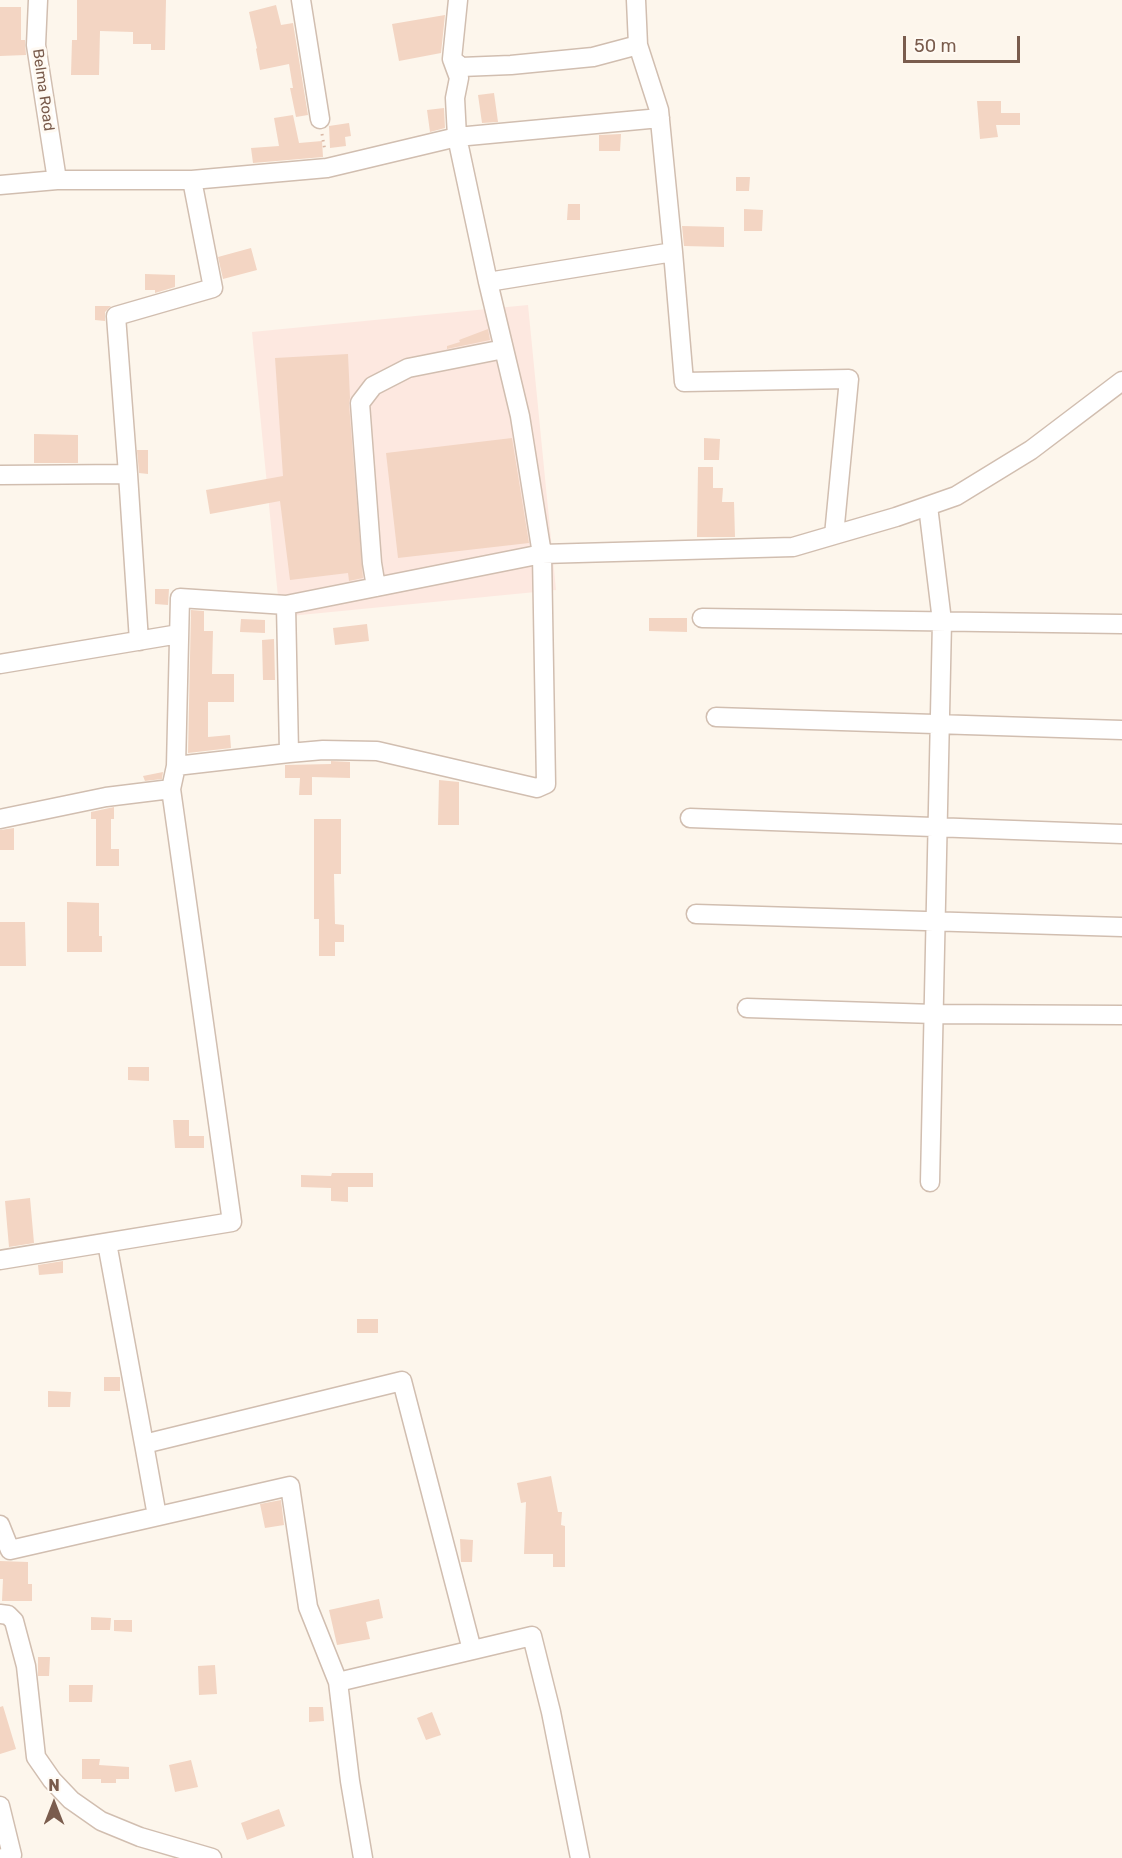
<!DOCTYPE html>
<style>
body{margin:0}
#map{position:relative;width:1122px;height:1858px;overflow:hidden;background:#fdf6ec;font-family:Rubik,sans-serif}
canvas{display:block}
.north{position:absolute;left:24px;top:1774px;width:60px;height:60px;-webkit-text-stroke:4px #fffaf3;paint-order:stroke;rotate:0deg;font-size:16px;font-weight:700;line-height:24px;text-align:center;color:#7a5c4d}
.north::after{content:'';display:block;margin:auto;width:21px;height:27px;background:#7a5c4d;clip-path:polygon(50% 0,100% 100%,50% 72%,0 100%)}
.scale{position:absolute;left:903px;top:36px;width:117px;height:27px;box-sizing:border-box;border:3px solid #7a5c4d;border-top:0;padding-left:8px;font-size:18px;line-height:21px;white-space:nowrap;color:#7a5c4d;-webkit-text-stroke:4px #fffaf3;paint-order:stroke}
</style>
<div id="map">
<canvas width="1122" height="1858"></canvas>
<div class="north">N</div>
<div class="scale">50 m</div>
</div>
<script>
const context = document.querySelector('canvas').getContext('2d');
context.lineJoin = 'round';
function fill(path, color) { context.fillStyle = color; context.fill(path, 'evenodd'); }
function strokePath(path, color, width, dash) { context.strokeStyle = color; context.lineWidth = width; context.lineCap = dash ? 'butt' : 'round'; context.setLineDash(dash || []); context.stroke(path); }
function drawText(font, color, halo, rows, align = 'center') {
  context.font = font + ' Rubik,sans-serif'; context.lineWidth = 6; context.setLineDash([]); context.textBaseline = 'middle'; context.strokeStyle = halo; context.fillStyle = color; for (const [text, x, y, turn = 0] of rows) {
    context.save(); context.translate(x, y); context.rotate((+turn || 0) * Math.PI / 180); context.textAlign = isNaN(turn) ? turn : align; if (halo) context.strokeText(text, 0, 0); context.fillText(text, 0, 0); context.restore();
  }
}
const commercial = new Path2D(`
 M528,305L556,590L280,617L252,332Z`);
const building = new Path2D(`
 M77,0H166L165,50H151V44H133V32L100,31L99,75H71L72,40H77Z
 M276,5L281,25L293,23L308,115L296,117L290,88H293L289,64L260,70L256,49L257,48L249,12Z
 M0,7H21V40H25L26,55L0,56Z
 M445,15L441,53L399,61L392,24Z
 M494,93L498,122L482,123L478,95Z
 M977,101H1001V113H1020V125H996L998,137L980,139Z
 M444,108L445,128L430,132L427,110Z
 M293,115L299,143L322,141L323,157L253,163L251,148L279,146L274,118Z
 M349,123L351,136L345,137L346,146L330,148L329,126Z
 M621,134L620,151H599V135Z
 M736,177H750L749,191H736Z
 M568,204H580V220H567Z
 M744,209L763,210L762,231H744Z
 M682,226L724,227V247L684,246Z
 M251,248L257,270L223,279L218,257Z
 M145,274L175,275V287L155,293V290H145Z
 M95,306H111L105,312V321L95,320Z
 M488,329L490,340L447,349V346L460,342L459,340Z
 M348,354L350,398L349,404L363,578L349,581L348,573L290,580L280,501L210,514L206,490L283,476L275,358Z
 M34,434L78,435V463H34Z
 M512,438L529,543L398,558L386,453Z
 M704,438L720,439L719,460H704Z
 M137,450H148V474L139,473Z
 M698,467H713V488H723L722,502H734L735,537H697Z
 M155,589H169L168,605L155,604Z
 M191,610L204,611V631H213L212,674H234V702H208V737L230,735L231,748L188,753Z
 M649,618H687V632L649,631Z
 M241,619L265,620V633L240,632Z
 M367,624L369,641L335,645L333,628Z
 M274,639L275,680H263L262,640Z
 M331,761L350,762V778L312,777V795H299L300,778H285V765L331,764Z
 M163,772L162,779L145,781L143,776Z
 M439,780L459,782V825H438Z
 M114,807V819H111V849H119V866H96V819H91V812Z
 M314,819H341V874H334L335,924L344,925V942H335V956H319V919H314Z
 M14,828V850H0V830Z
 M67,902L99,903V936H102V952H67Z
 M0,922H25L26,966H0Z
 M128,1067H149V1081L128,1080Z
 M173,1120H189V1136H204V1148H175Z
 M332,1173H373V1187H348V1202L331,1201V1188L301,1187V1175L331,1176Z
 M30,1198L34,1243L9,1247L5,1201Z
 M63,1261V1273L39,1275L38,1265Z
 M357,1319H378V1333H357Z
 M104,1377H120V1391H104Z
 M48,1391L71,1392L70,1407H48Z
 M551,1476L558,1512H562L561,1525L565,1526V1567H553V1554H524L526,1502L521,1503L517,1483Z
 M281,1500L284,1525L265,1528L260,1504Z
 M460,1539L473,1540L472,1562H461Z
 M0,1561L28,1562V1584H32V1601H2L3,1579H0Z
 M379,1599L383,1618L366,1622L370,1639L337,1645L329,1610Z
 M91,1617L111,1618L110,1630H91Z
 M114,1620H132V1632L114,1631Z
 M38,1657H50L49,1676H38Z
 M215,1665L217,1694L199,1695L198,1666Z
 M69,1685H93L92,1702H69Z
 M3,1706L16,1749L0,1754V1707Z
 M309,1707H323L324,1721L309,1722Z
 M432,1712L441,1735L426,1740L417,1718Z
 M82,1759H100L99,1765L129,1767V1779H116V1783H101V1779H82Z
 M191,1760L198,1787L175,1792L169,1765Z
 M279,1809L285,1826L247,1840L241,1823Z`);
const path = new Path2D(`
 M322,134L325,151`);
const minor = new Path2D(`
 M38,0L36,45L57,180
 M301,0L320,119
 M458,0L452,59L461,67L511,65L593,57L638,45
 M636,0L638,45L659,110L673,252
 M452,59L459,78L455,98L457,137L488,282L673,252L684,382L849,379L834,535L896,517L956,496L1031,450L1122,381
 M0,185L57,180H192L327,168L457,137L660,118
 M488,282L520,416L542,554L793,547L834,535
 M128,474L139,641
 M0,475L128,474L116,316L213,288L192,180
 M928,506L942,621L930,1182
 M376,587L372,563L360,403L373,386L408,368L504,349
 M702,618L1122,624
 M0,664L179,634
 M716,717L1122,730
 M176,766L180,598L286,605
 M690,818L1122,834
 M0,819L106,797L171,789L176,766L289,753L323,750L377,751L537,788L546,784L542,554L286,605L289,753
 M696,914L1122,927
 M747,1008L934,1014L1122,1015
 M107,1243L144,1444
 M0,1260L232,1222L171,789
 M157,1516L144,1444L402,1381L472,1650
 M0,1525L10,1550L290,1486L308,1607L338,1682L350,1781L363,1858
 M0,1614L8,1615L14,1621L26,1666L36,1757L52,1780L71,1800L101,1821L140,1837L212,1858
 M338,1682L532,1636L551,1712L580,1858
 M0,1806L12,1855L3,1858`);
const streetNames = [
 ["Belma Road",43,90,82]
];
fill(commercial, '#fde8e0');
fill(building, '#f3d5c3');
strokePath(minor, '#d1beb0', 21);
strokePath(path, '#d9b8a5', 3, [1.5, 4.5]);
strokePath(minor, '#fff', 18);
drawText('15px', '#7a5c4d', '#fffaf3', streetNames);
</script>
